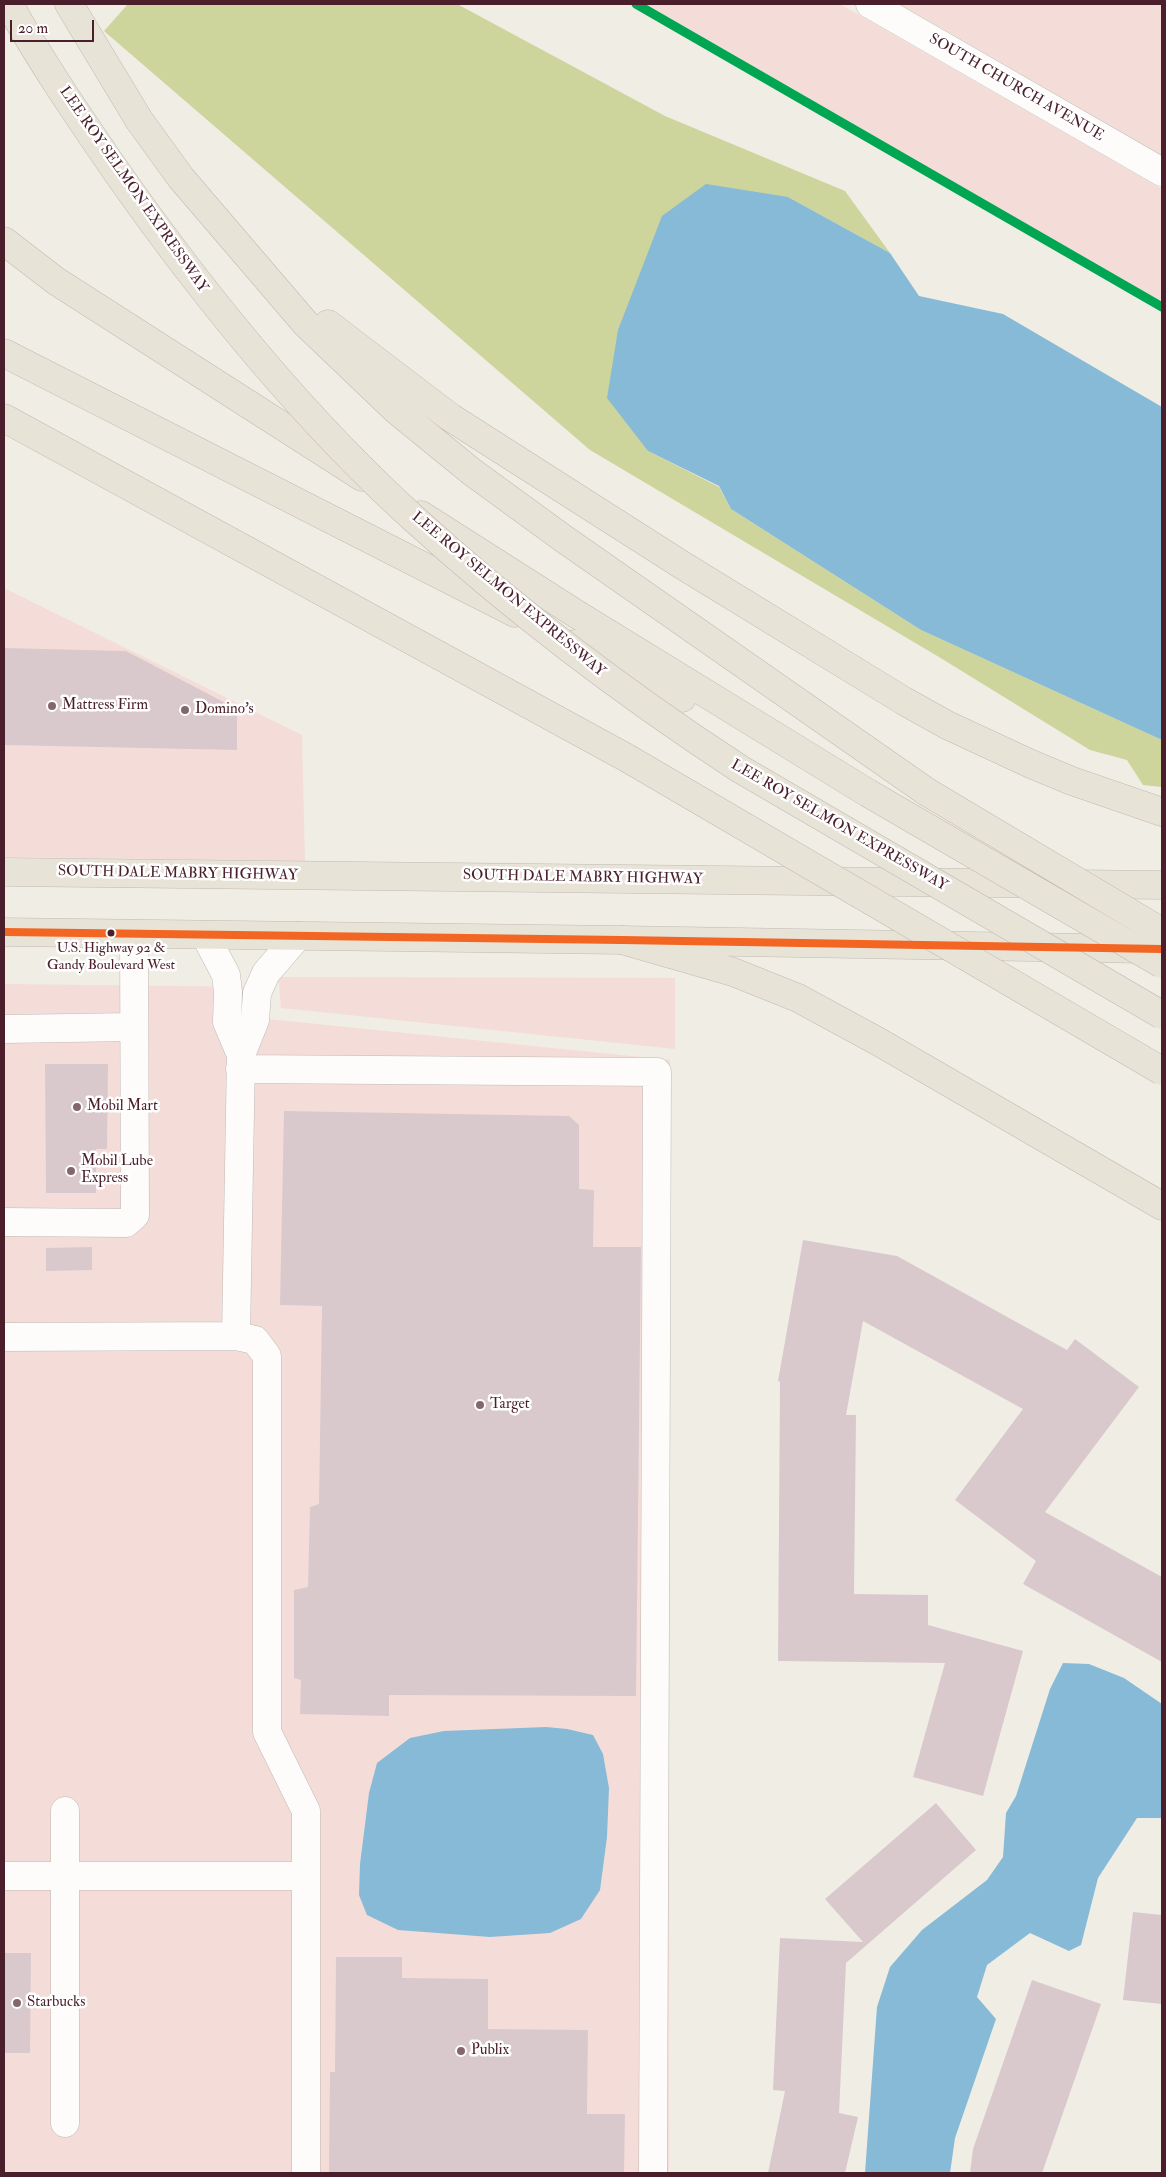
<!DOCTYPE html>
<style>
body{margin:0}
#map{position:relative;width:1166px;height:2177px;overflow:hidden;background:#f0ede5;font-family:"IM FELL Double Pica",serif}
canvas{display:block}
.frame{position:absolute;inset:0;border:5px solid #4a1f2b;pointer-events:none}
.scale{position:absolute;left:10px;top:20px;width:84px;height:22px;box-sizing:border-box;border:2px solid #4a1f2b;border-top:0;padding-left:6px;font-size:15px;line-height:18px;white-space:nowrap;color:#4a1f2b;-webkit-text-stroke:4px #fff;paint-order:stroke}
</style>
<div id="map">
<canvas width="1166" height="2177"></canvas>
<div class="frame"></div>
<div class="scale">20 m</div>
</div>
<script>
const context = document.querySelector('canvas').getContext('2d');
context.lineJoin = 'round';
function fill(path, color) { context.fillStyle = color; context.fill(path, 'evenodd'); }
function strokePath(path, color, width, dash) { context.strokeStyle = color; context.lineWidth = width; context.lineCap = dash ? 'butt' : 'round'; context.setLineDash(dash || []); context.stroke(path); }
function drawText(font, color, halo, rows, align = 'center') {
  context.font = font + ' "IM FELL Double Pica",serif'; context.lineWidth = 5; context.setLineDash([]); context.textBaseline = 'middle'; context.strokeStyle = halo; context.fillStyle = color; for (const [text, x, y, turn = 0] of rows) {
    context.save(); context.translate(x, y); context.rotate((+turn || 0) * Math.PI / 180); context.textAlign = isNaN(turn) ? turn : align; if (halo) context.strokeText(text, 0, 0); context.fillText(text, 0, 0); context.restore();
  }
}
const built = new Path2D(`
 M637,4H840L1162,189V302L721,54Z
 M900,4H1162V155Z
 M4,588L302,735L305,861L4,857Z
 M274,977L675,978V1049L281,1008L279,983Z
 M4,984L266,987L268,1019L670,1060L669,2173H4Z`);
const green = new Path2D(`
 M128,4H457L665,116L845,191L890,253L788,197L648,451L719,487L731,509L921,630L1162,740V787L1143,785L1127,760L1090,750L939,657L590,450L104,31Z`);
const water = new Path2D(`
 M706,184L788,197L890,253L919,296L1003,314L1162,407V740L921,630L731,509L719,486L648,451L607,398L618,330L662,216Z
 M1063,1663L1089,1664L1124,1678L1162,1704V1818H1137L1098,1878L1081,1945L1069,1951L1030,1933L987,1965L977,1997L996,2019L955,2138L950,2173H865L877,2007L890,1967L922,1930L987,1880L1003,1857L1006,1813L1016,1796L1050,1689Z
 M546,1727L567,1729L593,1735L603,1754L609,1788L607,1837L600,1890L581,1919L550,1933L490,1937L398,1930L367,1915L359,1895L360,1864L369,1793L377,1763L410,1738L444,1731Z`);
const building = new Path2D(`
 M4,648L126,651L237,709V750L4,745Z
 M45,1064H108L107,1149H96V1193H46Z
 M284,1111L569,1116L579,1125V1189L594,1190L593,1247H641L636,1696L389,1695V1716L300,1714L301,1680L294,1678V1590L308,1587L310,1507L319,1504L322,1306L280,1305Z
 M803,1240L897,1256L1067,1350L1075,1339L1139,1387L1045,1512L1162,1577V1662L1023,1584L1036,1561L955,1500L1023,1409L863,1321L846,1415H856L854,1594L928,1595V1625L1023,1651L983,1796L913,1777L945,1663L778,1661L780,1382L778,1381Z
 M92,1247V1270L46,1271V1248Z
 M936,1803L976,1850L846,1963L839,2113L858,2117L845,2173H768L785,2091L773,2090L780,1938L863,1942L825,1899Z
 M1133,1912L1162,1915V2004L1123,2000Z
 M4,1953H31L30,2053H4Z
 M336,1957H402V1978L488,1979V2029L588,2030L587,2114H625L624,2173H329L330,2072H335Z
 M1032,1980L1101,2004L1042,2173H970L973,2149Z`);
const minor = new Path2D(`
 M870,4L1162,172
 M205,935L226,975L228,992L227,1022L241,1055
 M298,936L266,973L257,993L255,1020L241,1055L236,1336L255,1340L267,1356V1732L306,1811V2173
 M4,1029L133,1027
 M240,1069L657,1072L653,2173
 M4,1222L126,1223L135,1215L134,934
 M4,1337L236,1336
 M65,1811V2123
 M4,1876H306`);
const major = new Path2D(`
 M4,872L1162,885
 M4,932L622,940L1146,949`);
const highway = new Path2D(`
 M69,4L139,120L181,178L306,324L396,410L472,472L564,539L927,792
 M4,241L56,281L362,477
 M328,324L450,417L682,565L904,701L947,725L1031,764L1072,781L1162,812
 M4,353L515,613
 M4,418L627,758
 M421,515L578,615L868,793
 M575,644L682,698
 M622,940L733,972L798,998L879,1042L1162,1206`);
const highwayBridge = new Path2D(`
 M9,4C41,62 79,117 116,171C203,295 300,415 412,517C514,610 625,694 740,769L1162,1015
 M627,758L1162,1071
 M927,792L1162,932
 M868,793L1162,964`);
const bus1 = new Path2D(`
 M4,932L622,940L1162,949`);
const rail1 = new Path2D(`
 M636,4L1162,307`);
const markers = [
 [52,706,5,"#84676c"],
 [185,710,5,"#84676c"],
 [111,933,4.5,"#4a1f2b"],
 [77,1107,5,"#84676c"],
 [71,1171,5,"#84676c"],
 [480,1405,5,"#84676c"],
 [17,2003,5,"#84676c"],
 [461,2051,5,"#84676c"]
];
const busNames = [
 ["U.S. Highway 92 &",111,949],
 ["Gandy Boulevard West",111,966]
];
const streetNames = [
 ["SOUTH CHURCH AVENUE",1016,88,30],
 ["LEE ROY SELMON EXPRESSWAY",133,190,55],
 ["LEE ROY SELMON EXPRESSWAY",508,595,40],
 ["LEE ROY SELMON EXPRESSWAY",839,826,30],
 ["SOUTH DALE MABRY HIGHWAY",178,874,1],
 ["SOUTH DALE MABRY HIGHWAY",583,878,1]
];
const poiNames = [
 ["Mattress Firm",62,706],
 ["Domino's",195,710],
 ["Mobil Mart",87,1107],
 ["Mobil Lube",81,1162],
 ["Express",81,1179],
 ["Target",490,1405],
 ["Starbucks",27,2003],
 ["Publix",471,2051]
];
fill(built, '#f4ddd8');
fill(green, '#cdd49c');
fill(water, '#86bad6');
fill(building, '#d9c9cd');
strokePath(minor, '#c0b9b5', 29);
strokePath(major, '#c0b9b5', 29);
strokePath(highway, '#c0b9b5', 29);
strokePath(minor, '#fdfcfb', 28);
strokePath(major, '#e8e3d7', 28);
strokePath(highway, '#e8e3d7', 28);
strokePath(highwayBridge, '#c0b9b5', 29, []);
strokePath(highwayBridge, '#e8e3d7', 28);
strokePath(bus1, '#f26522', 8);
strokePath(rail1, '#00a651', 9);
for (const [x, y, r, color] of markers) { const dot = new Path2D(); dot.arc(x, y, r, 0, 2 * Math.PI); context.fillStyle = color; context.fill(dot); strokePath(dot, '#fff', 2); }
drawText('14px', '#4a1f2b', '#fff', busNames);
drawText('15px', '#4a1f2b', '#fff', streetNames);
drawText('15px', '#4a1f2b', '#fff', poiNames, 'left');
</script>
